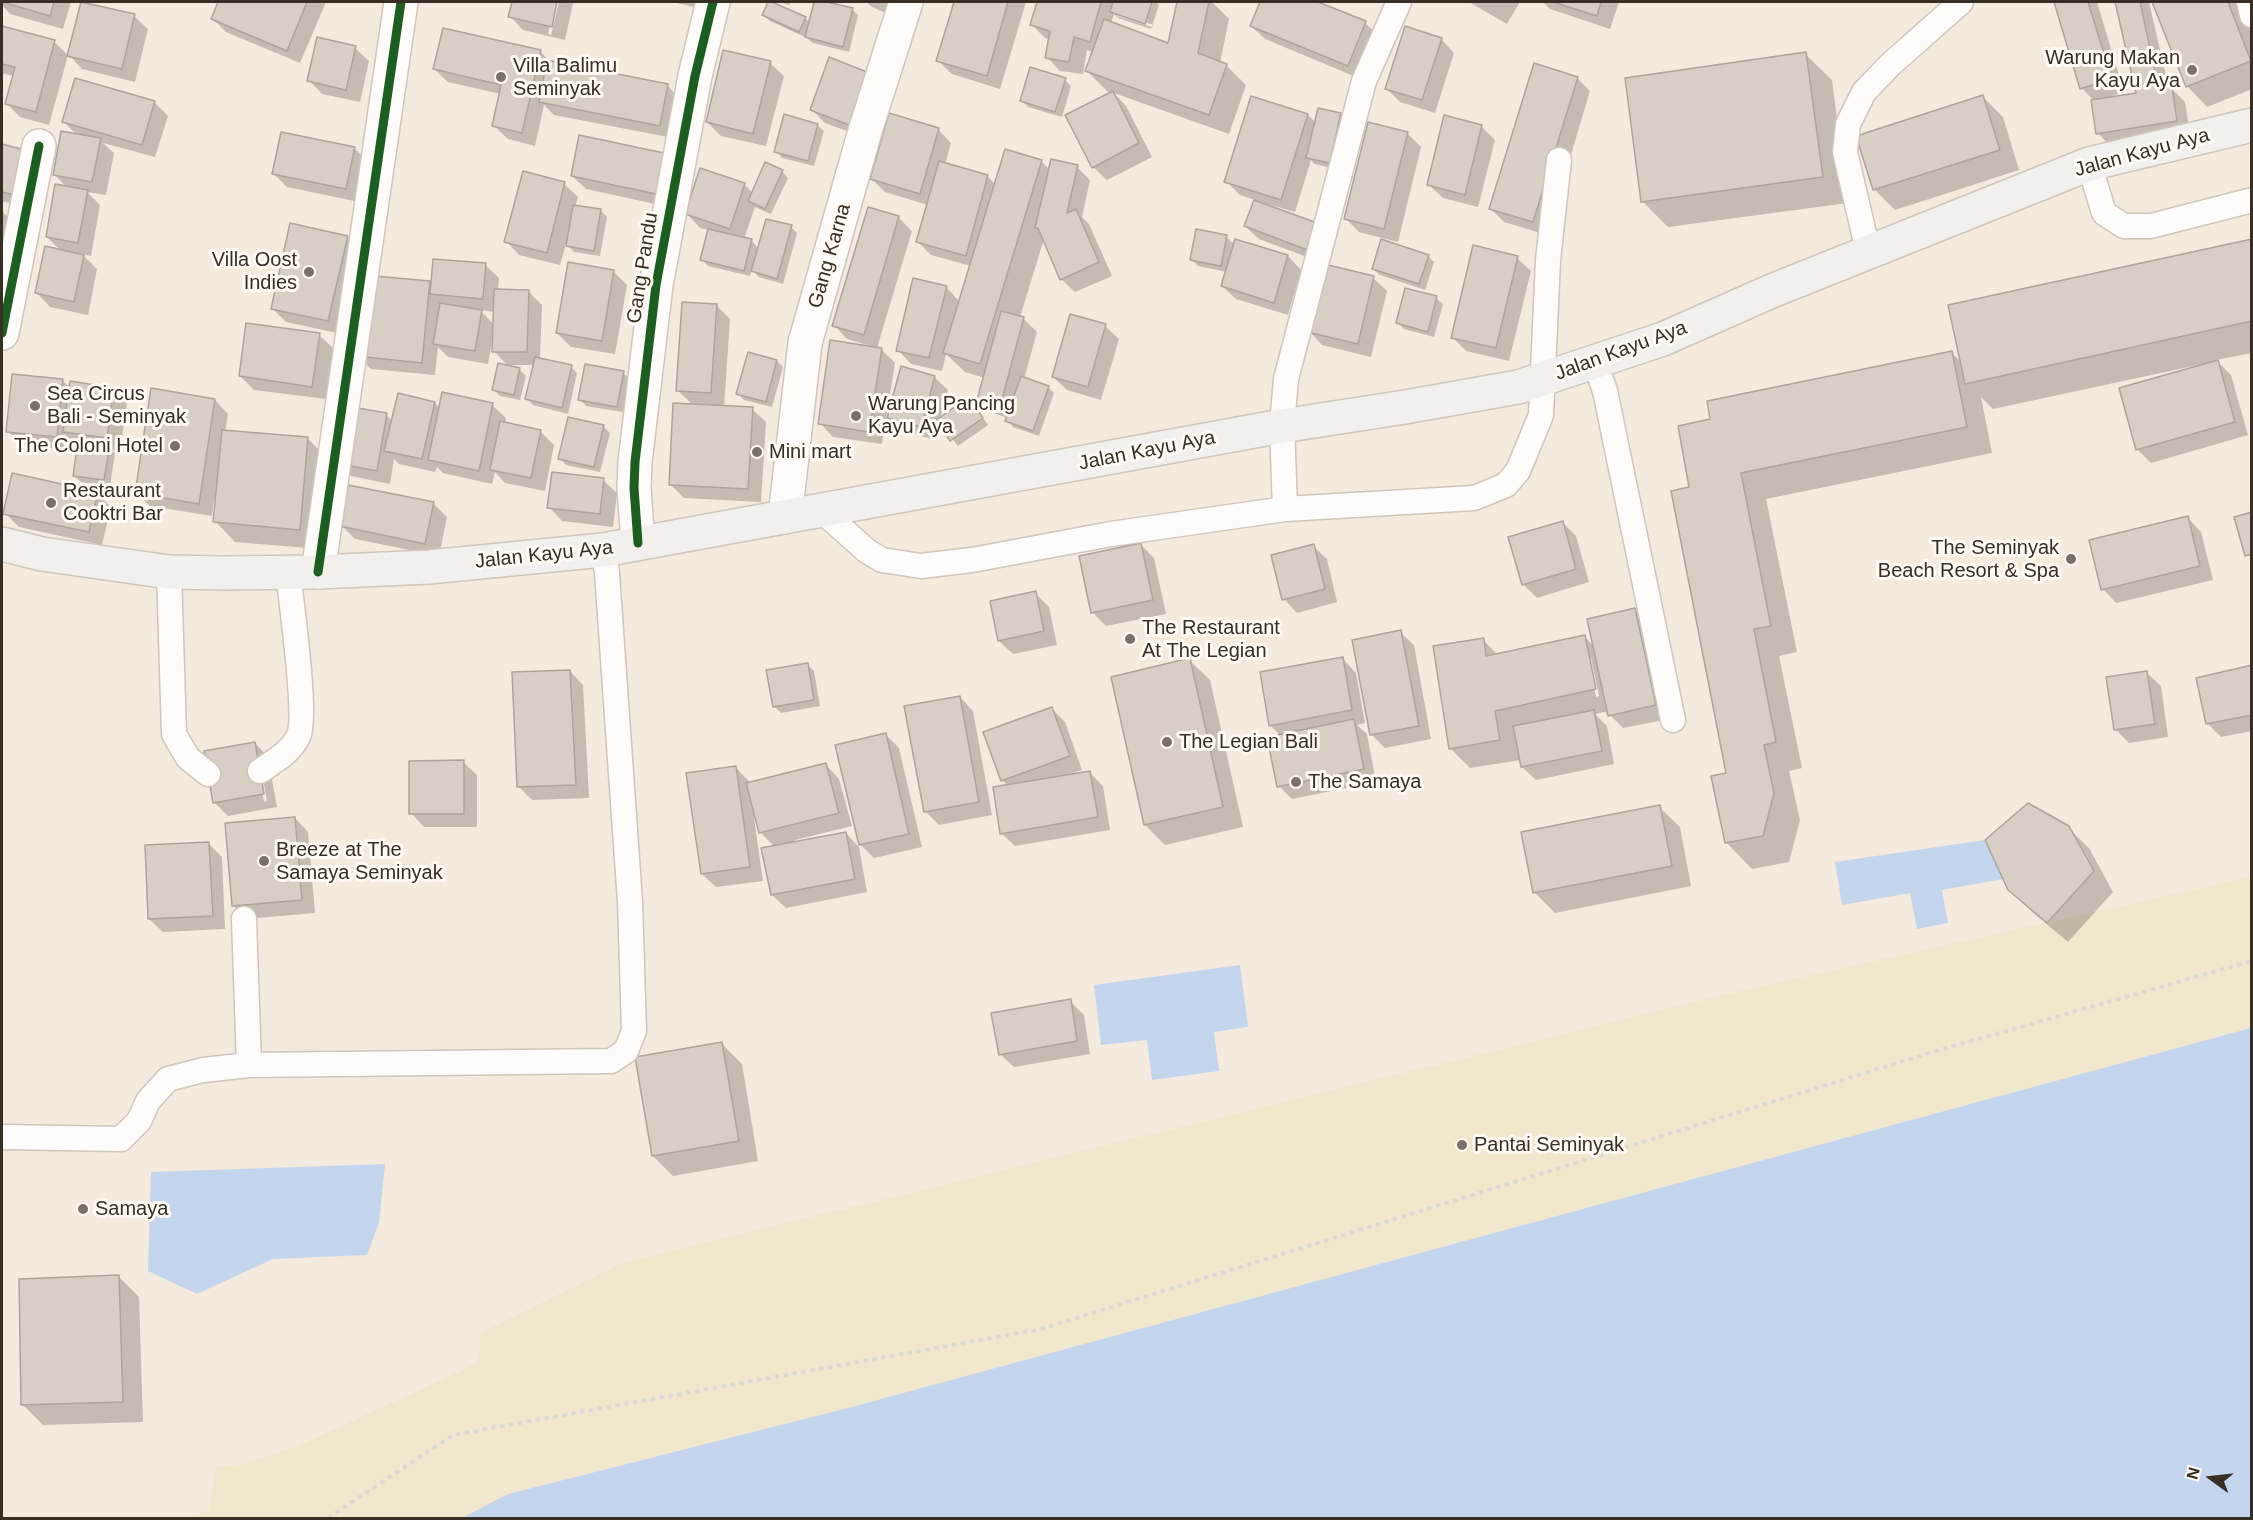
<!DOCTYPE html>
<style>
body{margin:0}
#map{position:relative;width:2253px;height:1520px;overflow:hidden;background:#f5eade;font-family:Arial,sans-serif}
canvas{display:block}
.frame{position:absolute;inset:0;border:3px solid #372e24;pointer-events:none}
.north{position:absolute;left:2181px;top:1448px;width:60px;height:60px;-webkit-text-stroke:4px #fffaf4;paint-order:stroke;rotate:285deg;font-size:16px;font-weight:700;line-height:24px;text-align:center;color:#372e24}
.north::after{content:'';display:block;margin:auto;width:21px;height:27px;background:#372e24;clip-path:polygon(50% 0,100% 100%,50% 72%,0 100%)}
</style>
<div id="map">
<canvas width="2253" height="1520"></canvas>
<div class="frame"></div>
<div class="north">N</div>
</div>
<script>
const context = document.querySelector('canvas').getContext('2d');
context.lineJoin = 'round';
function fill(path, color) { context.fillStyle = color; context.fill(path, 'evenodd'); }
function strokePath(path, color, width, dash) { context.strokeStyle = color; context.lineWidth = width; context.lineCap = dash ? 'butt' : 'round'; context.setLineDash(dash || []); context.stroke(path); }
function drawText(font, color, halo, rows, align = 'center') {
  context.font = font + ' Arial,sans-serif'; context.lineWidth = 6; context.setLineDash([]); context.textBaseline = 'middle'; context.strokeStyle = halo; context.fillStyle = color; for (const [text, x, y, turn = 0] of rows) {
    context.save(); context.translate(x, y); context.rotate((+turn || 0) * Math.PI / 180); context.textAlign = isNaN(turn) ? turn : align; if (halo) context.strokeText(text, 0, 0); context.fillText(text, 0, 0); context.restore();
  }
}
const sand = new Path2D(`
 M2251,877V1028L844,1409L508,1494L461,1518H189L209,1510L217,1467L243,1464L296,1447L478,1363L481,1333L622,1263L1736,992Z`);
const water = new Path2D(`
 M1985,840L2003,879L1942,890L1948,923L1917,929L1910,893L1842,905L1835,862Z
 M1240,965L1248,1027L1214,1032L1219,1071L1152,1080L1147,1040L1101,1045L1094,985Z
 M2251,1028V1518H461L508,1494L844,1409Z
 M385,1164L379,1223L367,1255L273,1259L197,1294L148,1271L151,1172Z`);
const shadow = new Path2D(`
 M2,2H71L63,29L10,14L2,5Z
 M220,2H326L300,63L226,32L213,19Z
 M513,2H556L548,34L551,35L559,2H572L573,3L565,40L523,30L510,16Z
 M672,2H722L719,13Z
 M769,2L805,18L810,23L815,2L852,9L858,15L849,52L813,43L807,38L770,21L763,15Z
 M780,2H791L789,5Z
 M866,2H911L904,21L872,7Z
 M955,2H1026L1000,89L952,74L938,61Z
 M1038,2H1156L1159,5L1151,29L1118,18L1114,14L1111,24L1169,45L1178,3L1171,2H1212L1229,19L1220,63L1226,65L1246,85L1229,134L1114,93L1126,106L1152,157L1107,180L1093,167L1113,93L1107,91L1087,71L1094,52L1087,50L1083,74L1060,71L1047,57L1050,40L1045,38L1032,25ZM1117,13L1153,25L1152,27L1117,16Z
 M1261,2H1314L1365,23L1379,36L1361,79L1265,39L1251,26Z
 M1469,2H1520L1507,24Z
 M1543,2H1619L1610,29L1550,9Z
 M2055,2H2097L2124,92L2112,96L2113,98L2138,94L2117,2H2149L2169,89H2172L2185,102L2190,134L2111,147L2098,133L2094,101L2082,88Z
 M2154,2H2239L2252,33V89L2207,107L2187,86Z
 M134,16L148,29L135,82L82,69L69,55Z
 M2,27L54,42L68,55L49,125L20,117L7,104L14,76L2,73Z
 M1441,39L1454,53L1435,113L1400,102L1386,88Z
 M355,48L369,61L360,102L322,94L309,80Z
 M540,51L551,63L667,85L680,99L673,138L554,115L544,105L535,146L508,139L494,126L501,94L448,82L434,69Z
 M1805,54L1832,80L1848,203L1668,227L1642,201Z
 M830,59L866,138L825,123L811,109Z
 M770,63L784,76L766,146L721,136L707,122Z
 M1577,78L1590,91L1547,235L1504,222L1491,209Z
 M1065,80L1071,86L1062,117L1028,107L1022,101Z
 M1983,97L2003,117L2019,170L1895,210L1874,189Z
 M1252,98L1308,115L1316,123L1340,115L1347,121L1336,169L1314,164L1311,160L1295,212L1267,204V206L1323,263L1259,239L1245,226L1255,200L1240,195L1226,181Z
 M154,102L168,116L155,157L103,143L114,153L106,195L87,192L100,205L91,256L82,254L97,269L88,315L50,307L37,293L61,251L47,237L67,188L54,174L77,135L64,122Z
 M817,125L824,131L814,166L782,158L776,151Z
 M1481,126L1495,140L1478,207L1443,198L1429,185Z
 M938,129L951,143L945,165L987,176L996,185L1041,161L1050,170L1077,167L1090,180L1082,217L1089,224L1112,276L1075,292L1061,279L1044,239L1020,317L1023,318L1037,332L1024,379L1048,387L1054,393L1039,436L1013,427L1007,420L1008,418L993,413L979,400L985,378L965,372L946,354L942,371L911,364L898,350L946,287L960,302L971,266L931,255L917,241L928,205L885,192L872,179Z
 M1407,133L1421,147L1398,242L1359,232L1346,219Z
 M2,146L25,151L28,208L2,201Z
 M354,148L368,162L359,202L287,187L274,174Z
 M663,155L669,207L586,189L572,176Z
 M782,171L788,178L771,214L755,207L744,239L751,240L759,249L791,227L797,233L783,284L759,277L752,270L750,276L708,266L702,259L709,230L700,228L687,214L744,184L753,193Z
 M564,184L578,197L575,207L600,210L607,217L600,256L574,252L566,244L560,265L519,255L506,241Z
 M869,209L899,218L912,231L877,348L881,349L895,363L882,444L833,437L820,423L871,348V346L847,339L834,325Z
 M2,211L13,222L2,273Z
 M347,237L361,251L342,334L286,322L272,308Z
 M1226,237L1235,245L1288,256L1301,270L1288,315L1236,299L1222,286L1227,272L1198,266L1191,259Z
 M2252,240V353L2216,360L2231,375L2248,435L2151,463L2137,449L2198,367V365L1993,409L1981,397L1992,453L1766,499L1797,652L1779,656L1802,768L1789,771L1800,820L1789,862L1752,869L1726,842L1728,774L1691,488L1951,352L1963,364Z
 M1428,256L1434,262L1425,290L1380,275L1373,269Z
 M1517,258L1531,271L1509,361L1466,351L1452,337Z
 M485,265L499,278L498,291H528L542,305L540,360L571,367L577,373L568,414L533,405L526,398L534,365H507L494,351L492,341L488,364L448,357L438,347L435,375L371,369L357,356L365,277L432,283ZM480,310L495,312L494,325Z
 M613,271L627,285L615,354L571,347L557,333Z
 M1373,278L1387,291L1371,357L1322,345L1309,331Z
 M1436,298L1443,304L1434,337L1404,329L1398,323Z
 M716,305L730,319L724,407L752,409L766,422L761,502L684,498L670,484L693,405L677,390Z
 M1105,326L1119,339L1101,400L1067,390L1053,377Z
 M319,335L333,348L326,399L254,390L240,376Z
 M777,361L783,367L772,407L744,400L738,394Z
 M519,369L526,376L520,400L500,396L494,390Z
 M623,373L630,379L623,412L586,406L580,399Z
 M934,377L948,390L940,419L969,399L988,425L958,446L939,422L935,440L903,431L889,418Z
 M63,381L71,389H113L127,403L120,451L112,450L115,453L110,486L81,482L74,476L78,445L71,438L70,450L21,445L8,431Z
 M215,400L228,414L225,432L308,439L328,459L320,549L235,542L215,521L217,500H214L212,516L150,506L136,493Z
 M435,403L440,409L492,405L506,418L505,424L541,432L554,445L545,491L505,483L495,472L492,484L443,473L437,467L435,472L399,464L394,459L390,484L351,476L337,463L386,415L393,421Z
 M603,426L610,433L600,472L566,465L560,458Z
 M603,480L617,493L613,527L562,521L549,507Z
 M97,493L111,507L102,545L19,527L5,513Z
 M433,503L447,517L439,556L355,539L341,525Z
 M2188,518L2201,532L2213,580L2116,603L2103,589Z
 M1563,523L1576,536L1589,582L1537,598L1523,584Z
 M1141,545L1154,558L1166,614L1106,626L1092,612Z
 M1313,546L1327,559L1337,602L1297,613L1284,599Z
 M1035,593L1049,607L1057,645L1013,654L999,641Z
 M1635,610L1648,624L1669,719L1623,728L1610,715L1609,711L1595,714L1607,726L1614,764L1536,780L1522,767L1521,760L1470,768L1450,748L1483,640L1498,655L1584,636L1595,648ZM1588,658H1591L1599,696L1596,697Z
 M1400,632L1414,645L1431,739L1385,748L1371,734Z
 M1343,659L1356,673L1365,723L1357,725L1367,734L1376,782L1292,799L1279,786L1281,736L1270,725Z
 M1189,660L1210,680L1243,827L1165,845L1145,825Z
 M807,664L814,671L820,706L781,713L774,706Z
 M2252,667V731L2221,737L2207,723Z
 M570,671L583,685L589,798L532,800L519,787Z
 M2147,673L2161,686L2168,737L2129,743L2115,729Z
 M960,697L973,711L992,815L939,825L925,811Z
 M1052,709L1065,722L1082,770L1069,774V776L1090,773L1103,786L1110,830L1015,846L1001,833L1008,786L1002,780Z
 M885,734L899,748L922,847L874,858L860,844Z
 M255,743L268,757L277,807L228,816L214,802ZM256,757H259L267,801L264,802Z
 M463,762L477,775V827H424L411,813Z
 M826,765L839,779L852,826L795,840L796,843L846,833L859,847L867,892L786,908L772,895L775,847L760,832L756,818H754L763,881L716,887L702,874L735,767L749,781V784Z
 M1659,807L1680,827L1691,886L1555,913L1534,892Z
 M295,818L308,832L315,913L247,919L233,905Z
 M2068,828L2089,848L2113,892L2068,942L2030,910L2009,890Z
 M209,844L222,857L225,929L163,932L149,919Z
 M1070,1001L1084,1015L1090,1054L1014,1067L1000,1054Z
 M722,1044L742,1064L758,1161L673,1176L653,1156Z
 M119,1277L139,1297L143,1422L43,1425L23,1405Z`);
const building = new Path2D(`
 M2,2H54L50,16Z
 M81,2L135,14L122,69L67,56Z
 M218,2H307L287,51L211,19Z
 M512,2H557L552,27L508,17Z
 M768,2H772L806,17L799,32L762,15Z
 M814,2H827L853,8L843,47L805,37Z
 M954,2H1008L987,76L936,61Z
 M1037,2H1101L1090,42L1074,37L1069,62L1045,58L1050,31L1030,25Z
 M1113,2H1152L1145,24L1110,12Z
 M1177,2H1209L1198,53L1227,64L1209,115L1085,71L1104,19L1168,43Z
 M1260,2H1318L1366,21L1348,66L1250,26Z
 M1553,2H1601L1597,16Z
 M2054,2H2088L2112,79L2080,89Z
 M2115,2H2140L2159,89L2172,87L2177,121L2096,134L2091,100L2136,93Z
 M2152,2H2228L2251,61L2186,87Z
 M2,26L55,40L36,112L5,104L15,67L2,64Z
 M1405,26L1442,38L1422,100L1385,89Z
 M443,28L541,50L522,133L492,126L501,85L433,69Z
 M317,37L356,46L346,90L307,81Z
 M723,50L771,61L753,134L706,122Z
 M1806,52L1823,177L1641,202L1625,78Z
 M829,57L872,74L852,126L810,110Z
 M547,60L668,84L660,126L539,102Z
 M1534,63L1578,77L1533,222L1489,209Z
 M1030,67L1066,78L1055,112L1020,101Z
 M75,78L155,101L142,145L62,122Z
 M1113,91L1139,143L1092,168L1065,115Z
 M1983,95L2000,150L1873,190L1856,136Z
 M1251,96L1308,114L1281,200L1224,182Z
 M1318,108L1341,113L1330,163L1306,158Z
 M889,113L939,128L920,194L870,179Z
 M784,114L818,124L808,161L774,152Z
 M1444,115L1482,125L1465,195L1427,185Z
 M1368,122L1408,132L1384,229L1344,219Z
 M61,131L101,138L92,182L53,175Z
 M281,132L355,147L346,189L272,174Z
 M579,135L664,153L656,194L571,176Z
 M2,144L25,150L15,195L2,192Z
 M1005,149L1042,160L980,364L943,353Z
 M1051,159L1078,165L1067,213L1076,209L1099,262L1060,280L1038,228H1035Z
 M939,161L988,175L966,256L916,242Z
 M765,162L783,170L765,209L748,201Z
 M700,168L745,183L730,229L685,214Z
 M523,171L565,182L547,253L504,242Z
 M55,184L88,190L78,243L46,237Z
 M1254,200L1320,224L1310,251L1244,226Z
 M573,205L601,209L594,251L566,246Z
 M868,207L899,216L864,335L832,326Z
 M766,219L792,225L777,279L751,271Z
 M290,223L348,236L328,321L271,309Z
 M708,229L752,239L744,271L700,260Z
 M1196,229L1227,235L1221,266L1190,260Z
 M1235,239L1288,255L1274,303L1221,286Z
 M1381,239L1429,255L1419,284L1372,269Z
 M2252,239V321L1965,384L1948,305Z
 M1473,245L1518,256L1496,348L1451,338Z
 M45,246L84,255L74,302L35,293Z
 M433,259L486,263L483,299L430,294Z
 M568,262L614,270L602,341L556,333Z
 M1324,264L1374,276L1358,344L1307,332Z
 M363,275L430,281L422,363L356,356Z
 M913,278L947,286L929,358L896,351Z
 M1405,288L1437,296L1428,332L1396,323Z
 M494,289L529,290L527,352H492Z
 M682,302L717,304L711,393L676,391Z
 M440,303L482,310L475,351L433,344Z
 M1001,311L1024,317L1000,407L977,400Z
 M1070,314L1106,324L1088,387L1052,377Z
 M246,323L320,333L312,387L239,376Z
 M830,340L882,348L869,432L818,424Z
 M1952,351L1967,427L1741,473L1771,626L1754,629L1776,742L1764,745L1774,793L1763,836L1725,843L1711,776L1726,773L1671,491L1689,487L1678,426L1710,419L1707,401Z
 M748,352L777,360L766,402L736,394Z
 M535,357L572,365L562,408L525,399Z
 M2218,360L2235,422L2136,450L2119,388Z
 M498,363L520,368L514,395L492,390Z
 M585,364L624,371L617,407L578,400Z
 M901,366L935,376L921,427L887,418Z
 M12,374L63,379L57,437L6,432Z
 M1021,376L1049,386L1033,431L1005,421Z
 M70,381L114,388L107,438L63,432Z
 M151,388L215,399L199,504L135,493Z
 M442,392L493,403L479,471L428,460Z
 M398,393L435,402L422,459L384,451Z
 M969,397L983,418L950,441L936,420Z
 M673,403L753,407L748,489L669,485Z
 M346,406L387,413L377,471L335,463Z
 M568,417L604,425L594,467L558,459Z
 M500,421L541,430L531,478L490,470Z
 M222,430L308,437L300,530L213,522Z
 M78,440L110,445L104,480L73,476Z
 M552,472L604,478L600,514L547,508Z
 M12,473L98,492L89,532L3,514Z
 M348,485L434,502L425,544L340,526Z
 M2252,512V554L2245,556L2234,517Z
 M2188,516L2200,566L2101,590L2089,540Z
 M1563,521L1576,569L1522,585L1508,537Z
 M1141,543L1153,600L1091,613L1079,556Z
 M1314,544L1325,589L1282,600L1271,555Z
 M1036,591L1044,631L998,641L990,601Z
 M1635,608L1656,705L1608,716L1587,619Z
 M1401,630L1419,726L1370,735L1352,640Z
 M1585,635L1596,689L1495,711L1500,740L1449,749L1433,646L1484,638L1486,656Z
 M1343,657L1352,710L1269,726L1260,672Z
 M1190,658L1223,807L1144,825L1111,677Z
 M808,663L814,700L773,707L766,670Z
 M2252,665V715L2206,724L2196,678Z
 M570,670L576,785L517,787L512,672Z
 M2147,671L2155,724L2114,730L2106,677Z
 M960,696L979,802L924,812L904,706Z
 M1052,707L1070,756L1001,781L983,732Z
 M1594,710L1602,751L1521,767L1513,726Z
 M1354,719L1364,769L1277,787L1267,737Z
 M886,733L909,834L859,845L835,745Z
 M255,742L264,794L213,803L204,751Z
 M464,760V814H409V761Z
 M826,763L839,813L759,833L746,783Z
 M736,766L750,867L701,874L686,773Z
 M1090,771L1098,817L1000,834L993,787Z
 M2028,803L2069,826L2094,871L2047,923L2008,890L1985,840Z
 M1660,805L1672,866L1533,893L1521,832Z
 M295,817L302,900L232,906L225,823Z
 M846,832L855,879L771,895L761,848Z
 M209,842L213,916L148,919L145,845Z
 M1071,999L1077,1041L999,1055L991,1013Z
 M722,1042L739,1141L652,1156L635,1057Z
 M119,1275L123,1402L21,1405L19,1279Z`);
const path = new Path2D(`
 M328,1518L453,1435L1041,1329L1936,1051L2252,961`);
const lane = new Path2D(`
 M2249,2L2252,15
 M2089,164L2104,213L2124,226H2151L2252,200
 M1868,251L1845,152L1848,124L1864,92L1891,64L1961,2
 M1595,362L1605,391L1673,720
 M1285,509L1282,426L1286,379L1364,81L1399,2
 M822,511L867,551L882,560L921,566L972,560L1111,534L1285,509L1474,498L1506,485L1518,471L1541,415L1548,260L1559,160
 M169,572L174,734L188,758L208,774
 M260,771C274,761 290,753 298,737C308,719 291,600 288,572
 M244,919L249,1065
 M2,1137L121,1139L139,1121L148,1101L168,1079L203,1070L249,1065L611,1061L626,1051L634,1031L630,902L607,573L603,550`);
const street = new Path2D(`
 M2,333L39,146
 M785,517L805,343L865,131L906,2
 M638,543L634,488L635,462L656,285L695,76L713,2
 M318,572L401,2`);
const secondary = new Path2D(`
 M2,544L42,554L169,572L224,573L318,572L429,567L603,550L1282,426L1405,407L1518,387L1663,339L1774,290L2089,164L2252,125`);
const cycleway = new Path2D(`
 M2,333L39,146
 M638,543L634,488L635,462L656,285L695,76L713,2
 M318,572L401,2`);
const markers = [
 [2192,70,6,"#7a7065"],
 [501,77,6,"#7a7065"],
 [309,272,6,"#7a7065"],
 [35,406,6,"#7a7065"],
 [856,416,6,"#7a7065"],
 [175,446,6,"#7a7065"],
 [757,452,6,"#7a7065"],
 [51,503,6,"#7a7065"],
 [2071,559,6,"#7a7065"],
 [1130,639,6,"#7a7065"],
 [1167,742,6,"#7a7065"],
 [1296,782,6,"#7a7065"],
 [264,861,6,"#7a7065"],
 [1462,1145,6,"#7a7065"],
 [83,1209,6,"#7a7065"]
];
const poiNames = [
 ["Warung Makan",2180,58,"right"],
 ["Kayu Aya",2180,81,"right"],
 ["Villa Balimu",513,66],
 ["Seminyak",513,89],
 ["Villa Oost",297,260,"right"],
 ["Indies",297,283,"right"],
 ["Sea Circus",47,394],
 ["Bali - Seminyak",47,417],
 ["Warung Pancing",868,404],
 ["Kayu Aya",868,427],
 ["The Coloni Hotel",163,446,"right"],
 ["Mini mart",769,452],
 ["Restaurant",63,491],
 ["Cooktri Bar",63,514],
 ["The Seminyak",2059,548,"right"],
 ["Beach Resort & Spa",2059,571,"right"],
 ["The Restaurant",1142,628],
 ["At The Legian",1142,651],
 ["The Legian Bali",1179,742],
 ["The Samaya",1308,782],
 ["Breeze at The",276,850],
 ["Samaya Seminyak",276,873],
 ["Pantai Seminyak",1474,1145],
 ["Samaya",95,1209]
];
const streetNames = [
 ["Jalan Kayu Aya",2142,153,-15],
 ["Gang Karna",830,256,-74],
 ["Gang Pandu",643,268,-81],
 ["Jalan Kayu Aya",1621,351,-20],
 ["Jalan Kayu Aya",1147,451,-11],
 ["Jalan Kayu Aya",544,555,-6]
];
fill(sand, '#f1e7cd');
fill(water, '#c4d6ed');
fill(shadow, '#0003');
fill(building, '#d7cec4');
strokePath(building, '#aea49a', 1.5);
strokePath(lane, '#cfc6bc', 27);
strokePath(street, '#cfc6bc', 36);
strokePath(secondary, '#cfc6bc', 36);
strokePath(path, '#dcd9d5', 4, [4.5, 4.5]);
strokePath(lane, '#fefcfa', 24);
strokePath(street, '#fefcfa', 33);
strokePath(secondary, '#f2efec', 33);
strokePath(cycleway, '#1b5e20', 9);
for (const [x, y, r, color] of markers) { const dot = new Path2D(); dot.arc(x, y, r, 0, 2 * Math.PI); context.fillStyle = color; context.fill(dot); strokePath(dot, '#fffaf4', 2); }
drawText('20px', '#372e24', '#fffaf4', poiNames, 'left');
drawText('20px', '#372e24', '#fffaf4', streetNames);
</script>
